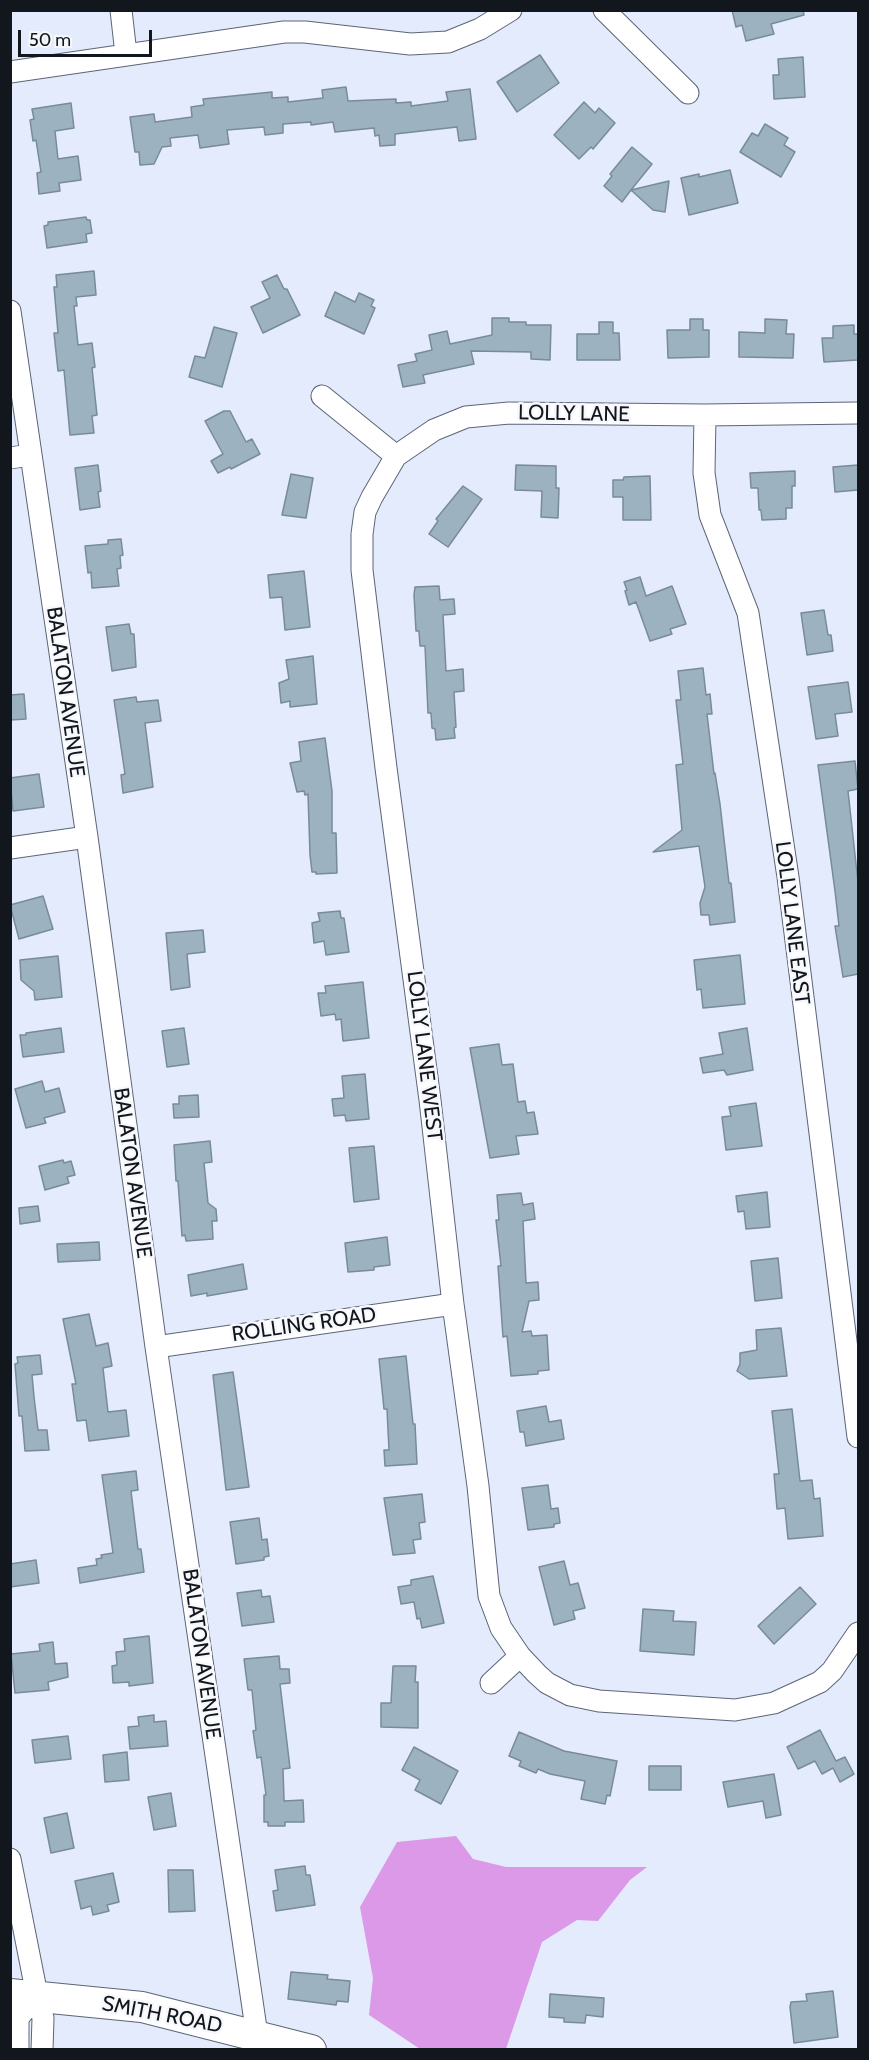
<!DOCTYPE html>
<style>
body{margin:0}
#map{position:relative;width:869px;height:2060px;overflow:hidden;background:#e3ebfc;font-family:Cabin,sans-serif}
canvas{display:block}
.frame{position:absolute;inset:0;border:12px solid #12161d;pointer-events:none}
.scale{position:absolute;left:18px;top:30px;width:134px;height:27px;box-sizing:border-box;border:3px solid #12161d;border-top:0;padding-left:8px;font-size:18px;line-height:21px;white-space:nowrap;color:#12161d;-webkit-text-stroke:4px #f6f8fc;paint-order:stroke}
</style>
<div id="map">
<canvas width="869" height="2060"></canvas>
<div class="frame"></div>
<div class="scale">50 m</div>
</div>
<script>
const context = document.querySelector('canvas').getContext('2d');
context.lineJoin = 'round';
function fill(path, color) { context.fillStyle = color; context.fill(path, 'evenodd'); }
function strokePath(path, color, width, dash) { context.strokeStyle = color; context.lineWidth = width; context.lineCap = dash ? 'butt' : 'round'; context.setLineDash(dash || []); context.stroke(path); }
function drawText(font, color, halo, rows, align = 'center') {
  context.font = font + ' Cabin,sans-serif'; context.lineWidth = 5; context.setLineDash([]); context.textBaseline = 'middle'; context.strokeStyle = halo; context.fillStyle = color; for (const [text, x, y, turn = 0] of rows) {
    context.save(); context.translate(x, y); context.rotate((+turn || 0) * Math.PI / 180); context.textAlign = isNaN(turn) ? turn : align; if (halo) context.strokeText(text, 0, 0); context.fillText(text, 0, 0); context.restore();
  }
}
const forest = new Path2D(`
 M456,1836L473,1859L506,1867H647L630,1880L598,1921L577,1920L542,1942L506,2049H420L369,2015L373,1978L360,1907L397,1842Z`);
const building = new Path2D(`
 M732,10H803L804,15L771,24L774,34L746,41L742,25L736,27Z
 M540,55L559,83L517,112L497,82Z
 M803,57L805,97L774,99L773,75H779L778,59Z
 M346,87L348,101L396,99V103L411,102V106L448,101L446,92L470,89L476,139L459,141L457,127L395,134V145L380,146L379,135L375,136L374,128L335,132L333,122L311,125V122L283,124V133L265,135L264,127L227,130L229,144L200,148L198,135L170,138L171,146L162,147L154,164L140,165L139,152H135L130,117L154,114L155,122L192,117L191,107L204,105L203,99L272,92V98L288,97V102L323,98L322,90Z
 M584,102L595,113L599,108L615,123L593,149L591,147L579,159L554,135Z
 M71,103L74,128L55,131L58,159L78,156L81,180L59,183L60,191L39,194L37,173L41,172L36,140L33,141L30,120L34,119L32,109Z
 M765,124L788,138L784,145L795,152L781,177L740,152L752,133L758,136Z
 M632,147L652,164L631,190L669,181L665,212L653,210L631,190L622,202L604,186L612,176L610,174Z
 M730,170L738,203L689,215L681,178L699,174V177Z
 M86,217L87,220H90L92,233L86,234L87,242L47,248L44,226L48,225V222Z
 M94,271L96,295L76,297L77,306H74L78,345L92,343L95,367L92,368L97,415L92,416L94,433L70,435L64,370L58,371L54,333H58L54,287H57L56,275Z
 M277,275L284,289H287L300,315L263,333L251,307L270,298L262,282Z
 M335,292L355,302L359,293L374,300L371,306L375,308L364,334L325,316Z
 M492,318H509V322H526V325H551L550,360L531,359V352L471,351L474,364L423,375L425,383L403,387L398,365L417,361L415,354L432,350L429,335L447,331L450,344L492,335Z
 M690,319H703V330H709V357L668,358L667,330H690Z
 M765,319L787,320L786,334H794L793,358L739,357V332L765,333Z
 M599,322H613V333H619L620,360H577V334H599Z
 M854,325V334H858V360L824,362L822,338H833V326Z
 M214,327L237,333L222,387L189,377L195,356L205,358Z
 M224,411H230L246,442L252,439L260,454L231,469L230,467L218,473L211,461L223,454L205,421Z
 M98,465L101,491L98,492L100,507L80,510L75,468Z
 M516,465L556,466V488H559L558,518L541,517L542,491L515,490Z
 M858,465V490L835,492L833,467Z
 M795,471V486H792V508H786V519L762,520L761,510H759L758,488H751L750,473Z
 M291,474L313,478L306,518L282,515Z
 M650,476L651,520H623V497H613V480H623L624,477Z
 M463,486L482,499L448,547L429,534L438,521L436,519Z
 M121,539L123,555L120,556L121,568L117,569L119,586L92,588L91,572L88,573L85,546L108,544V540Z
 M304,571L310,627L285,630L282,597L270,598L268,575Z
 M640,577L646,596L672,586L686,624L670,629L672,634L650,641L636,602L629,605L625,591L627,590L624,582Z
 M439,586L440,600L454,599L455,614L443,615L446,671L463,669L464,691L454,692L456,727L454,728L455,738L436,740L435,729L432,728L431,713H428L425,646H420L419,631H416L414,595L415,587Z
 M824,610L828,635H831L833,651L807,655L801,613Z
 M129,624L131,634H134L136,667L112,671L106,627Z
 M313,656L317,704L290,707V701L281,703L279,683L289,679L286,660Z
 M703,668L706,695L710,694L712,714H707L714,774L715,773L720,804L729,883H731L735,922L710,925L709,915H701L700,903L705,887L699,846L653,852L682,830L676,765L683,764L676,700H681L678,671Z
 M848,682L852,712L835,714L838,736L816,739L808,687Z
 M24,694L26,719L10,720V695Z
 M136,697L137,702L158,700L161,721L145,723L153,787L123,793L121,775L125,774L114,700Z
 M325,738L332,791V833H336L337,873L316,874V872H312L310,855L308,794L305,795L304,791L297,792L290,763L301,761L299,742Z
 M855,761L858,789L848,791L858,882V974L843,977L835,926H839L835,891L818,765Z
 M39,774L44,807L13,811L10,778Z
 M43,896L53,929L19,939L10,905Z
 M340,911L341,918H344L349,952L326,955L324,941L314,943L312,923L320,921L318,913Z
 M203,930L205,952L187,954L190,987L171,990L166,933Z
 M740,955L745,1004L703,1008L701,989L697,990L694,960Z
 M58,956L62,997L35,1000L34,991L21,980L20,960Z
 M363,982L369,1038L343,1041L341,1019L336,1020L335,1014L321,1016L318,993H326L325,986Z
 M61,1028L64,1052L23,1057L20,1035H26V1033Z
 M184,1028L189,1064L167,1067L162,1031Z
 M747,1028L753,1070L727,1075L724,1070L703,1073L700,1058L723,1054L719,1033Z
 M499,1044L502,1065L513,1064L518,1102L525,1101L527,1113L534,1112L538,1134L516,1136L519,1154L490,1158L470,1048Z
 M365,1074L369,1119L346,1121L345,1115L334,1116L332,1099L344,1098L342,1076Z
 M42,1081L45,1092L59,1088L65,1112L44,1118L46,1123L26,1128L15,1089Z
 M198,1095L199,1117L174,1118L173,1104H179V1096Z
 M756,1103L762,1146L726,1150L722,1117L731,1116L729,1107Z
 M210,1141L212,1162L204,1163L208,1203L216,1209L217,1221H212L213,1239L186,1241L185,1235L182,1236L178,1181H176L174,1145Z
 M374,1146L379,1199L354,1202L349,1148Z
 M63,1160L64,1163L71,1161L75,1175L67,1177L69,1183L45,1190L39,1166Z
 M767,1192L770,1227L746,1229L744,1211L738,1212L736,1196Z
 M521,1193L523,1205L533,1203L535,1219L523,1221L526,1283L538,1282L539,1300L529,1301L522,1332L531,1331L532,1336L547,1335L549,1370L538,1371V1374L511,1376L507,1336L503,1337L498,1266H501L496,1220H499L497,1195Z
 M38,1206L40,1221L20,1224L19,1208Z
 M387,1237L390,1265L374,1267V1270L348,1272L345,1243Z
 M99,1242L100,1260L58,1262L57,1244Z
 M778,1258L782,1298L755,1301L751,1261Z
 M243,1264L247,1289L207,1296V1293L191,1296L188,1275Z
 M89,1314L96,1346L108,1343L112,1366L103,1368L108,1412L126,1410L129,1436L89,1441L86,1420L77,1421L72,1384H76L63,1319Z
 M781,1328L787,1376L749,1379L737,1371L740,1364V1353L757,1350L756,1330Z
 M40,1355L42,1374L32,1375L34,1397L38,1430H47L49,1450L25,1451L22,1416H19L15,1364L18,1363L17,1357Z
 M406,1356L413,1424H415L417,1464L385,1466L384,1450H389L387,1409H384L379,1359Z
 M233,1372L249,1487L226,1490L213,1375Z
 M546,1406L549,1422L561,1420L564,1439L526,1446L524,1432H520L517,1411Z
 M792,1409L800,1481L812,1480L814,1499L820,1498L823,1536L788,1539L785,1508L777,1509L774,1474H779L772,1411Z
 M136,1471L138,1490L131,1491L138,1549H141L144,1572L80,1583L78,1568L97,1565L96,1559L102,1558L101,1555L113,1553L102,1475Z
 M548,1485L551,1509L558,1508L560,1523L554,1524V1527L528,1530L522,1488Z
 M422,1494L425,1522L419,1523L421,1539L413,1540L415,1553L393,1555L384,1498Z
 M259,1518L262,1540L267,1539L269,1556L264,1557V1560L236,1564L230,1522Z
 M36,1560L39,1583L10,1587V1564Z
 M564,1561L570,1585L578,1583L585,1608L573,1611L575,1619L554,1625L539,1567Z
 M433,1576L444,1623L422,1628L420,1618L417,1619L414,1602L401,1604L398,1587L411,1585V1580Z
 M800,1587L816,1604L774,1644L758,1626Z
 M261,1590L262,1597L270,1596L274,1622L242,1626L237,1593Z
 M643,1609L674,1611L673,1621L696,1622L694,1655L640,1651Z
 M149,1636L153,1683L129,1686V1682L113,1683L112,1666L117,1665L116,1652L125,1651L124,1639Z
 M53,1642L55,1664L67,1663L68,1677L48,1682L49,1690L15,1693L11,1654L40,1651L39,1644Z
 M279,1656L280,1669H289L290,1683L280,1684L290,1768L283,1769L284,1801L303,1800L304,1822H285V1826H268V1822H264V1795H266L261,1757L257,1758L253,1731L256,1730L252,1690H248L244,1659Z
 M393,1666H416L415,1682H418V1728L381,1727V1703H391Z
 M154,1715V1722L166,1721L168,1746L130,1749L128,1727L139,1726L138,1717Z
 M820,1730L836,1761L845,1757L854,1774L840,1782L833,1768L822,1774L815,1761L798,1769L787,1747Z
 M519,1732L564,1751L617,1761L610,1796L607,1795L605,1804L581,1799L585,1781L550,1774L538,1769L536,1773L519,1766L521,1761L509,1756Z
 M68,1736L71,1759L35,1763L32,1740Z
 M414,1747L458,1771L441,1804L415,1790L420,1780L402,1770Z
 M127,1752L129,1780L105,1782L103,1755Z
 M649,1766H681V1790H649Z
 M774,1774L781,1815L766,1818L763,1801L728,1807L723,1782Z
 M171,1793L176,1826L154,1830L148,1797Z
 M67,1813L74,1848L51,1853L44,1818Z
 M305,1866L306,1875H310L315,1905L276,1911L273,1891L278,1890L275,1870Z
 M168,1870H193L195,1911L169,1912Z
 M113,1873L119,1902L107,1905L109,1911L93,1915L91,1906L81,1909L75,1881Z
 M291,1972L328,1975L327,1979L350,1981L348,2002L337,2001L336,2005L288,1999Z
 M833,1991L838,2037L794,2043L790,2007L791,2002L807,2001L806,1994Z
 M550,1994L604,1998L603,2017L586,2015L585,2023L564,2022V2018L549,2017Z`);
const street = new Path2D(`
 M121,10L126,54
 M604,10L688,93
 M10,72L284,32H305L410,44L448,42L480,29L511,10
 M10,311L87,837L156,1347L257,2035
 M322,396L396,456
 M858,413L705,415L509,413L466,417L434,430L396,456L372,497L365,512L362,534V570L386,768L430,1100L453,1304L478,1486L489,1596L501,1628L520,1656L537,1674L547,1683L570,1695L599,1701L735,1710L774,1703L820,1682L832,1671L858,1633
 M705,415L704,473L710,515L748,613L788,877L858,1437
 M10,458L30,455
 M10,848L87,837
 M156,1347L453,1304
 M491,1683L520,1656
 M10,1859L37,1995L43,2018L42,2050
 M18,2050V2018L37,1995`);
const secondary = new Path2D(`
 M10,1994L142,2007L311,2050`);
const streetNames = [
 ["LOLLY LANE",574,414,1],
 ["BALATON AVENUE",65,692,82],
 ["LOLLY LANE EAST",792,923,83],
 ["LOLLY LANE WEST",424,1056,83],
 ["BALATON AVENUE",132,1173,82],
 ["ROLLING ROAD",304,1325,-8],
 ["BALATON AVENUE",201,1654,82],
 ["SMITH ROAD",162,2015,11]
];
fill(forest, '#db99e7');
fill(building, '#9db2c1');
strokePath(building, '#778b99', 1.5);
strokePath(street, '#5c6577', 23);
strokePath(secondary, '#5c6577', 32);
strokePath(street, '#fff', 21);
strokePath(secondary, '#fff', 30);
drawText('21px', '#12161d', '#f6f8fc', streetNames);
</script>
